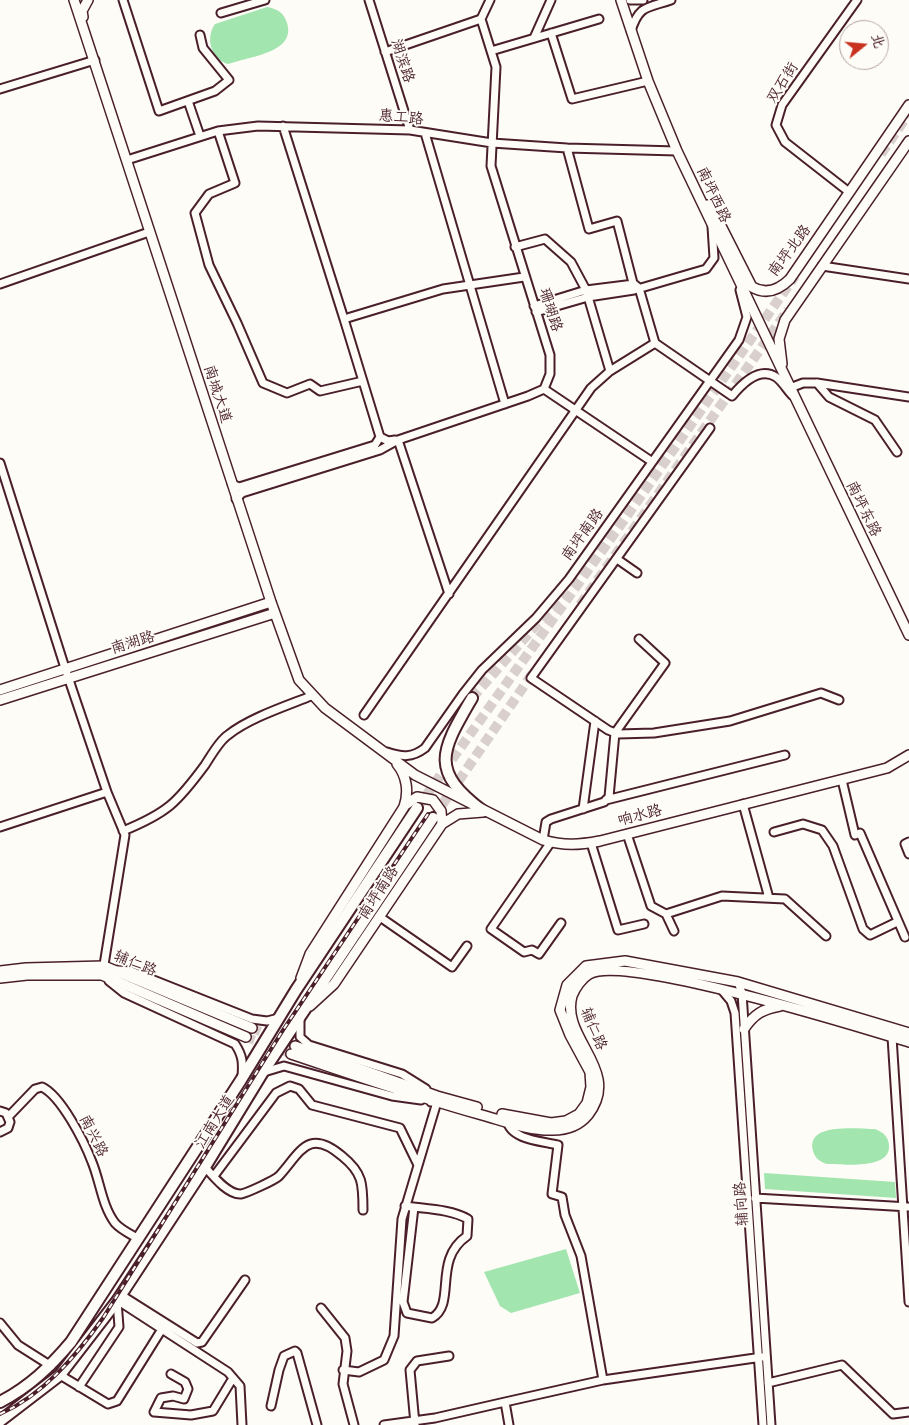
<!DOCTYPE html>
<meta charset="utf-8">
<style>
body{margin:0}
#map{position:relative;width:909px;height:1425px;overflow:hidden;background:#fdfcf7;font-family:"Balsamiq Sans","LXGW WenKai TC",sans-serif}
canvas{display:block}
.north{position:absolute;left:839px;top:20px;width:50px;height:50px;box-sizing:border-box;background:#fdfcf7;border:1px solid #b5a4a5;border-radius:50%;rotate:73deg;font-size:14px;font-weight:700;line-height:20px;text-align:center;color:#4a1f2b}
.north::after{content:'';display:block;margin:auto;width:18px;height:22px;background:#c8321e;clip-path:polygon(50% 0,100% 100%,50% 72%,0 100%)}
</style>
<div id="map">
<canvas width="909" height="1425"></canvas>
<div class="north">北</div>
</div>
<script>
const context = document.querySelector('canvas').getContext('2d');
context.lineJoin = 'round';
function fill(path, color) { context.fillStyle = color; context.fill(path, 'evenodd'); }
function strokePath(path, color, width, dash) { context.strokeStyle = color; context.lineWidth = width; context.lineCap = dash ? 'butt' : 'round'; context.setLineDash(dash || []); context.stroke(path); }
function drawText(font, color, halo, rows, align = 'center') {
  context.font = font + ' "Balsamiq Sans","LXGW WenKai TC",sans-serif'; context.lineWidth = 4; context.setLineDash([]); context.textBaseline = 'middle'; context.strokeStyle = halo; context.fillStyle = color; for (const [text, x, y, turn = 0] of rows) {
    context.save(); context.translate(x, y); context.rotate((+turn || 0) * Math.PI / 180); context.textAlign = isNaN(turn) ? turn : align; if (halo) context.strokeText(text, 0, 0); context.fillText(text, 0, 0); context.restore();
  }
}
const green = new Path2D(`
 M267,7C278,9 284,13 287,23C296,51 254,56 235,62L228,64C211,59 205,38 215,24Z
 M875,1129C883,1132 889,1137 889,1146C890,1170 843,1164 827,1164C820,1162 815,1158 813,1151C805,1122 858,1129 875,1129Z
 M764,1173L895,1182L896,1198L765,1189Z
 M566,1249L580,1293L511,1313L500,1306L484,1272Z`);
const majorTunnel = new Path2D(`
 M252,1028L295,1046
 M246,1037L291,1054`);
const highwayTunnel = new Path2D(`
 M881,154L909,113
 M580,605L788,310
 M472,698L565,592
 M417,808L624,520L795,276
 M433,818L535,670`);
const minor = new Path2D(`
 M123,0L159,111L215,91L229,80L203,48L200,35
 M369,0L410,130
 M630,0H643
 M221,13L265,0
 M481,19L490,0
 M631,31C639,5 647,8 671,0
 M551,33L572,99L648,81
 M534,38L551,0
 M491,51L599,19
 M0,89L95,60
 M188,101L200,136
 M283,126L344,319
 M218,131L235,183L209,194L195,213L209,265L237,323L263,383L287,393L310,384L320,391L363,381
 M425,133L505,404
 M567,148L589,229L617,221L634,287
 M127,160L218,131L258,126L410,130L492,143L567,148L677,151
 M849,192L785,142L776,125L782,105L857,0
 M515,247L545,239L571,262L586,290L610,371
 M822,266L909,279
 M0,284L149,232
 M534,306L586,290L634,284L639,288L655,343L732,396C741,385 759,366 776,377C782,381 787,390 792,395
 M536,312L588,297L634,290L706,269L714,258L712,227
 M817,383L829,397L875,420L897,452
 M790,388L803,383H817L909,397
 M544,389L651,461
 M710,428L531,678L608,730L618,734L654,733L730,721L821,693L839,700
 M395,440L388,441L380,437L344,319L443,289L524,277
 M398,440L449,594
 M0,463L65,668L107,792L125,835L103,971
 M232,484L239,487L375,445L380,437
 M236,499L242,493L380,450L398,440L528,396L544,389L550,374V355L491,166L496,67L481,19L385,52
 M617,559L637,573
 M364,715L591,388L610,371L655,343
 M387,752C402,757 412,758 425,748L463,694L482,670L536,618L569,579L739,340L747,317L740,290
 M842,780L855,835L860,833L905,937
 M606,800L785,755
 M743,804L769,898
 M583,809L595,721
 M0,827L107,792
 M123,831C167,813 177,803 205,765C211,756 219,741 228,735C249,718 286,706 311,696
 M774,832L803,824L822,830L833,846L863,929L870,935L897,922
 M627,834L651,906L666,914L674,931
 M543,840L546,822L551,819L604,802L609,797L615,733L665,663L639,639
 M551,842L491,929L524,952L532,950L539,954L561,923
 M909,842L905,844L909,854
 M591,843L618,930L644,924
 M666,914L722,896L785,899L826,936
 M380,917L452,967L467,946
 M118,970L131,971L252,1019L267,1021L279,1018
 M109,981L124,993L235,1044C243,1056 243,1063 242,1077
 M738,982L742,993L771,1425
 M721,989L731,1001L735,1013L763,1425
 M300,1018V1037L309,1045L402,1074L426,1089
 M892,1037L909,1302
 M264,1072L284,1066L392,1096L421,1100
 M0,1111L6,1113L10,1122L8,1128L0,1132
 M9,1116L35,1089L42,1087C61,1096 84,1141 92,1162C100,1181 102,1206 115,1223C120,1229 130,1234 137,1238
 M507,1120C510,1140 542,1141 558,1145L552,1194L562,1197L565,1215L581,1256L603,1380
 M205,1167C213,1176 228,1195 241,1194C247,1193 275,1180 279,1176C300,1153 308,1127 342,1156C363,1173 363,1184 363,1210
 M214,1176L276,1093L290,1086L299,1089L312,1105L400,1128L418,1165
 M755,1198L909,1207
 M405,1206C426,1209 450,1209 468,1219L467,1236C432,1260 457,1304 432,1318L407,1313L403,1302L414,1207
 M121,1295L197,1343L202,1342L245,1280
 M117,1300L228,1372L240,1386L242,1425
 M321,1308L345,1338L347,1351L343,1384L354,1425
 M0,1323L18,1345L51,1366
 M343,1370L359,1372L384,1360L394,1336L402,1219L437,1102H431
 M171,1374L185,1382L188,1389L184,1399L173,1396L161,1398L154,1412L191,1415L213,1411L233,1378
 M60,1375L108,1404L117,1401L162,1329
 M768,1383L842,1365L893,1414L909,1412
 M79,1387L119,1327L117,1301
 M271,1406L279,1370L284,1356L295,1351L297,1353L317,1425
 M415,1424L410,1370L417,1361L449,1356
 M384,1425L435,1418L505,1402
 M509,1425L505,1402L603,1380L762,1357`);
const major = new Path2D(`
 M74,0L271,602L299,680L325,708L415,775L543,840C564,846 579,845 600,841L887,768L909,755
 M621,0L648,81L677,151L909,635
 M83,17L82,11L88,0
 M707,205L719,222L752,287C766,295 779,290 790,279L909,105
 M782,364L779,339L785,320L909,141
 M0,690L271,602
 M0,700L275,613
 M404,806L417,797L433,800L441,811L442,824
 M0,971L26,968L104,966L252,1028
 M0,978L27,975H102L246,1037
 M301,978L310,954L404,807C409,792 407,776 397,764
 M310,1006L334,984L442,824L458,814L483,812
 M744,1029C754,1014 763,1009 780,1006
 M295,1046L437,1096L477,1107
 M291,1054C354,1075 417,1097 482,1115C504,1121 530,1131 553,1130C566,1130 579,1126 588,1115C623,1070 560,1039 572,996C575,988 582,978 589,974C625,954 860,1027 909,1042
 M502,1114L551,1123L566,1121L579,1114L587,1103L591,1087L590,1072L570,1035L560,1010L567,985L586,966L625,961L738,982L909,1033`);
const highway = new Path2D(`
 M472,698C442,750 428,770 483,811
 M0,1402C29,1387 50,1367 71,1342L241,1080L296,990L417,808
 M0,1421L60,1375L117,1301L205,1167L263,1072L433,818`);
const rail = new Path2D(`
 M0,1414C43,1395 76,1356 103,1318L283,1030L428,814`);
const streetNames = [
 ["湖滨路",402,61,72],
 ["双石街",783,83,-58],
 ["惠工路",401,118,5],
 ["南坪西路",713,195,65],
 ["南坪北路",790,251,-53],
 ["珊瑚路",550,310,72],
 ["南城大道",217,394,72],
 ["南坪东路",863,509,64],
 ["南坪南路",583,535,-54],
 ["南湖路",133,643,-17],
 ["响水路",640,816,-15],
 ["南坪南路",379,893,-57],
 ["辅仁路",135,964,22],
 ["辅仁路",593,1029,67],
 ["江南大道",215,1122,-58],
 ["南兴路",93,1136,63],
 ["辅向路",742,1204,-94]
];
fill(green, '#a3e5af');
strokePath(majorTunnel, '#d9d0ce', 9, [9, 4.5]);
strokePath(highwayTunnel, '#d9d0ce', 10, [10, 5]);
strokePath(minor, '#4a1f2b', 11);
strokePath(major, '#4a1f2b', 12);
strokePath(highway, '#4a1f2b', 14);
strokePath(minor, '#fdfcf7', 7);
strokePath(major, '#fdfcf7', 9);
strokePath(highway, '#fdfcf7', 10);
strokePath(rail, '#4a1f2b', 4);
strokePath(rail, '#fdfcf7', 2, [5.5]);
drawText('15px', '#4a1f2b', '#fdfcf7', streetNames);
</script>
